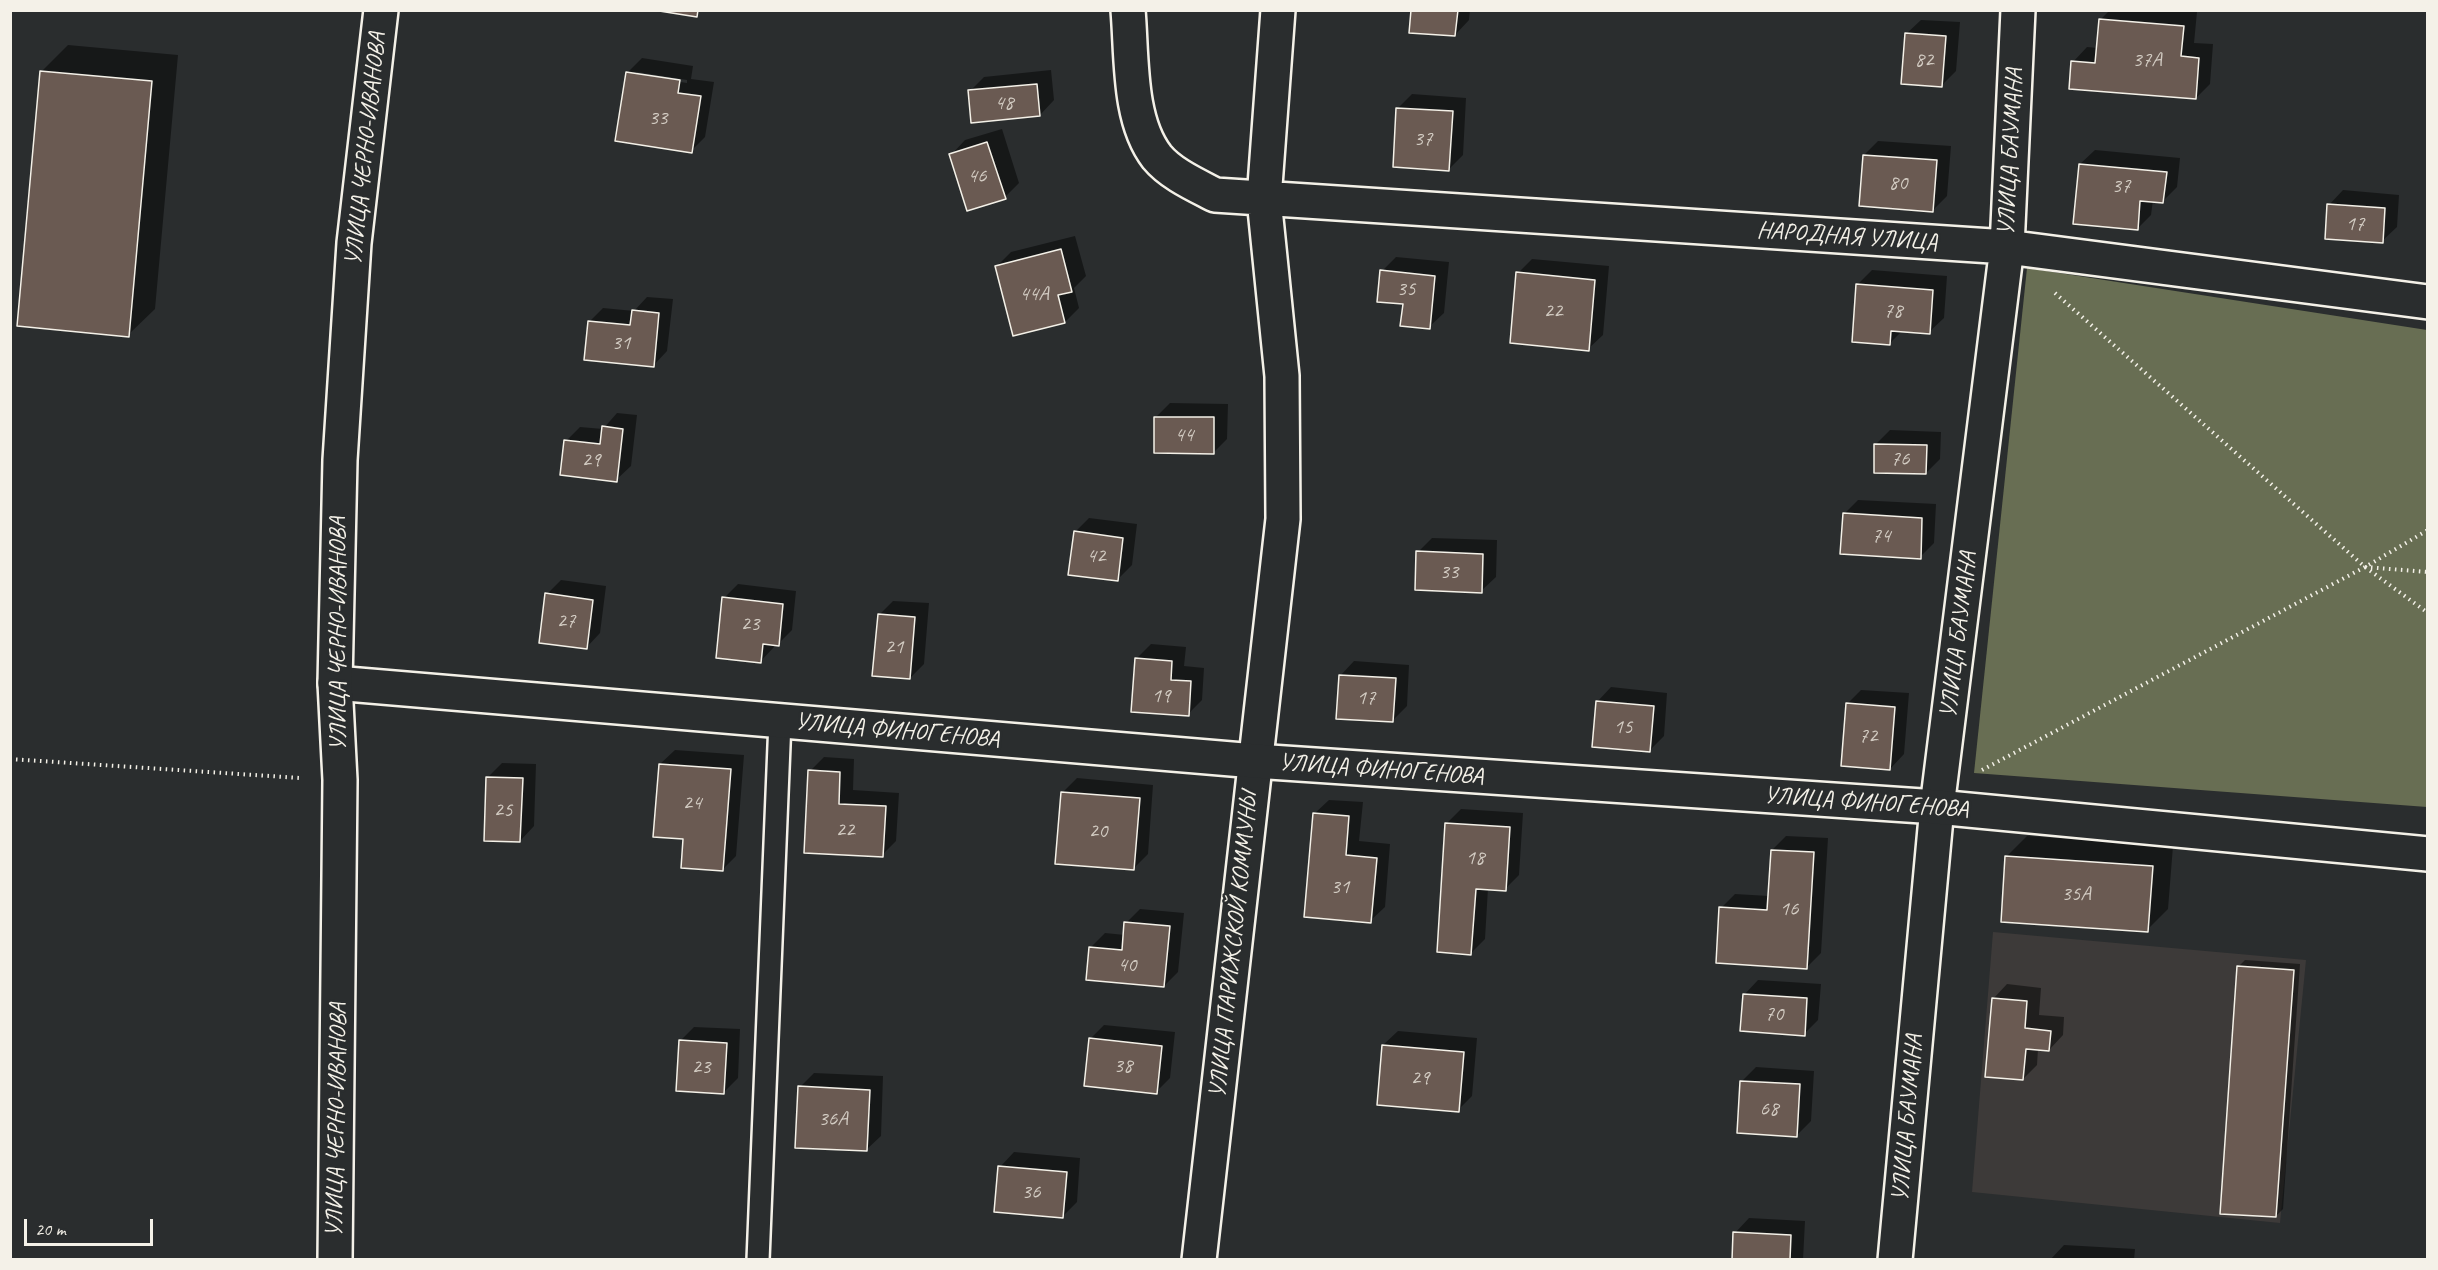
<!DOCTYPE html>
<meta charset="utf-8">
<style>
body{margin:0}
#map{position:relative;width:2438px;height:1270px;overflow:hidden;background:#2a2d2e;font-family:Caveat,sans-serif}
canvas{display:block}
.frame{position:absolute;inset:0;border:12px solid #f4f1e8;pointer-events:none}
.scale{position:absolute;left:24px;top:1219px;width:129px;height:27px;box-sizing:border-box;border:3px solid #f4f1e8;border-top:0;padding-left:8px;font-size:18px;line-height:21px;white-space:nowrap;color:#f4f1e8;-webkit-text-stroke:4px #2a2d2e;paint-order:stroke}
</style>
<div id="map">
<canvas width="2438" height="1270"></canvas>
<div class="frame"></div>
<div class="scale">20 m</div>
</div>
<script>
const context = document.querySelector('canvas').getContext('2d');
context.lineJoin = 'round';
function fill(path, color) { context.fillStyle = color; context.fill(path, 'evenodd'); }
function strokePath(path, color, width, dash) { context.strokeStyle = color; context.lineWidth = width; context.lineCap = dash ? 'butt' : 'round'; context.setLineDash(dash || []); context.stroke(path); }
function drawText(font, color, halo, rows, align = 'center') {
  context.font = font + ' Caveat,sans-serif'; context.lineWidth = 5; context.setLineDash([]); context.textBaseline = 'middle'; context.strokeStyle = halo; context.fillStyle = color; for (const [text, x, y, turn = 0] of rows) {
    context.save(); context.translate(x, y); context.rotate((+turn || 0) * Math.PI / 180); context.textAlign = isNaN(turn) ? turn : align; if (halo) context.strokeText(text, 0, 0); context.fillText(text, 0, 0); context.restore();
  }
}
const built = new Path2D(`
 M1993,932L2306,960L2280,1223L1972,1192Z`);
const green = new Path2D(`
 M2027,268L2427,330V807L1974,773Z`);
const shadow = new Path2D(`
 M1412,10H1470L1469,20L1455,35Z
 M2110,10L2197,12L2194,43L2213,44L2210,84L2196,98L2073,62L2087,47L2098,48L2100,20Z
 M1921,20L1960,22L1956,71L1942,85L1906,34Z
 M68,45L178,55L155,309L128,335L41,72Z
 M642,58L693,66L691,79L714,82L705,137L691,151L628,72ZM637,72L687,80V83L637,75Z
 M1051,70L1054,100L1040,115L970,91L984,77Z
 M1412,94L1466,98L1463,155L1449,169L1397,109Z
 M1002,129L1019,183L1005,197L951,155L965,140Z
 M1878,141L1951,146L1947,196L1933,210L1864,155Z
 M2095,150L2180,158L2177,187L2163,201L2153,200L2151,215L2137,229L2080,164Z
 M2343,190L2399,195L2397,227L2382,241L2329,205Z
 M1075,236L1086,276L1074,288L1079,308L1065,322L997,266L1011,252Z
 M1396,257L1449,262L1444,313L1429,327L1404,303L1382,271Z
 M1532,259L1609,266L1603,335L1588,349L1518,273Z
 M1872,270L1947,276L1944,318L1929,332L1902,331L1890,343L1857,285Z
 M647,297L673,299L667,351L653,366L589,322L603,308L634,311Z
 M1170,403L1228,404L1227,439L1213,453L1156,417Z
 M617,413L637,415L631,466L616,480L566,441L580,427L603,429Z
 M1890,430L1941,432L1940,459L1926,473L1876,444Z
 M1858,500L1936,504L1934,543L1920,557L1844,514Z
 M1089,518L1137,524L1132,565L1118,579L1075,532Z
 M1432,538L1497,540L1496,577L1481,591L1418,552Z
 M561,580L606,586L600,633L586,648L547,594Z
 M738,584L796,591L792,630L778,644H775L774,647L760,662L724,598Z
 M893,601L929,603L924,664L910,678L879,615Z
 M1151,644L1186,647L1184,666L1204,668L1202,700L1188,714L1137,658Z
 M1354,661L1409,665L1407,706L1392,721L1340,676Z
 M1611,687L1667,693L1664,736L1650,750L1597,702Z
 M1861,690L1909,693L1904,754L1890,769L1847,704Z
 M675,750L744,755L736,856L722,870L685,838L660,764Z
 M824,757L854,759L853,790L899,793L896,841L882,855L810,771Z
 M502,763L536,764L534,826L520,841L487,778Z
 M1077,778L1153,785L1148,854L1134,868L1063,792Z
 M1329,800L1363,802L1359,841L1390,844L1385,907L1370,921L1314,814Z
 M1461,809L1523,813L1519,875L1505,889L1488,888L1485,939L1471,953L1447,823Z
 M1786,836L1828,838L1821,953L1807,967L1721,908L1735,894L1769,896L1772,850Z
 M2027,836L2173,846L2168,909L2147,930L2006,857Z
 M1140,909L1184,913L1178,972L1164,986L1090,948L1105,933L1125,935L1126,923Z
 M2245,960L2300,964L2283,1209L2276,1216L2238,967Z
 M1758,980L1821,984L1818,1020L1804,1034L1744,995Z
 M2007,984L2041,988L2039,1015L2064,1017L2063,1035L2049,1050L2038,1049L2037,1065L2023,1079L1993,999Z
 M1104,1025L1175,1032L1170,1078L1156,1092L1090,1039Z
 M694,1027L740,1029L738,1078L724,1092L680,1041Z
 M1398,1031L1477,1038L1472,1096L1458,1110L1383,1045Z
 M1756,1067L1814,1071L1811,1121L1797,1135L1742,1081Z
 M814,1073L883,1076L881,1136L866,1150L800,1087Z
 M1014,1152L1080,1158L1077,1202L1063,1216L1000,1167Z
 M1749,1218L1805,1221L1803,1260H1734L1735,1233Z
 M2064,1245L2135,1249L2134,1260H2050Z`);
const building = new Path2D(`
 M653,10H698L697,17Z
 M1411,10H1458L1455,36L1409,33Z
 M2099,19L2184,26L2181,56L2199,58L2196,99L2069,89L2071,61L2095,63Z
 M1905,33L1946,36L1942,87L1901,84Z
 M40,71L152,81L129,337L17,326Z
 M626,72L680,80L678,93L701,96L692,153L615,141Z
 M1037,84L1040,116L971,123L968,90Z
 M1396,108L1453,111L1449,171L1393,167Z
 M987,142L1006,199L967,211L949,154Z
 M1863,155L1937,160L1933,212L1859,206Z
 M2079,164L2167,172L2163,203L2140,201L2138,230L2073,224Z
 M2327,204L2385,208L2383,243L2325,239Z
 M1061,249L1072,292L1058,295L1065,323L1013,336L995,266Z
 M1380,270L1435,276L1430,329L1400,326L1403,304L1377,302Z
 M1516,272L1595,280L1589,351L1510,343Z
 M1856,284L1933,290L1930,334L1891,331L1890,345L1852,342Z
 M632,310L659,313L654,367L584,360L588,321L630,325Z
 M1154,417H1214V454L1154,453Z
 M602,426L623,429L617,482L560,475L564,440L600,444Z
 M1874,444L1927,445L1926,474L1874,473Z
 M1843,513L1922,518L1921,559L1840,554Z
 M1074,531L1123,538L1118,581L1068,575Z
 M1416,551L1483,554L1482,593L1415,590Z
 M545,593L593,600L587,649L539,643Z
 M722,597L783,604L779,646L763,644L761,663L716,658Z
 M878,614L915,617L910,679L872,676Z
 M1135,658L1172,661L1171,680L1191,681L1189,716L1131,712Z
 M1339,675L1396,678L1393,722L1336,719Z
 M1596,701L1654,706L1650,752L1592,747Z
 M1846,703L1895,707L1890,770L1841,766Z
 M659,764L731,769L723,871L681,868L683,839L653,837Z
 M808,770L840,772L839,804L886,806L883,857L804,853Z
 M486,777L523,778L520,842L484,841Z
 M1061,792L1140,798L1134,870L1055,864Z
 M1313,813L1349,816L1346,855L1377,858L1371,923L1304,917Z
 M1445,823L1510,827L1506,891L1476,889L1471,955L1437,952Z
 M1771,850L1814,852L1807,969L1716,963L1719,907L1767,910Z
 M2005,856L2153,866L2148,932L2001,922Z
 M1124,922L1170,926L1164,987L1086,980L1089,947L1122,950Z
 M2237,966L2294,970L2276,1217L2220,1214Z
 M1743,994L1807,998L1805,1036L1740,1031Z
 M1992,998L2027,1001L2025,1028L2051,1031L2049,1051L2026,1049L2023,1080L1985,1077Z
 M1089,1038L1162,1046L1157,1094L1084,1086Z
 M679,1040L727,1043L724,1094L676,1091Z
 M1382,1045L1464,1052L1459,1112L1377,1105Z
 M1740,1081L1800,1084L1797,1137L1737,1133Z
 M798,1086L870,1090L867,1151L795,1148Z
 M998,1166L1067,1172L1063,1218L994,1212Z
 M1733,1232L1791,1235L1790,1260H1732Z`);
const path = new Path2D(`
 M2055,293L2365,567L2428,613
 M2365,567L2428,572
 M10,759L300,778
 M1982,770L2365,567L2428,530`);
const service = new Path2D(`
 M758,1260L780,721`);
const minor = new Path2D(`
 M1128,10C1132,56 1128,120 1157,157C1171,174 1196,185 1215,195L2007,247L2428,302
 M1199,1260L1283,519L1282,376L1264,199L1278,10
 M1895,1260L1937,807L2007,247L2018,10`);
const tertiary = new Path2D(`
 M335,683L1255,761L1937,807L2428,854`);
const secondary = new Path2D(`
 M335,1260L340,780L335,683L340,460L354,243L381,10`);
const numberNames = [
 ["82",1924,60],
 ["37А",2147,60],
 ["48",1004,103],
 ["33",658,118],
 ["37",1423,139],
 ["46",977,176],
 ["80",1898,183],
 ["37",2121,186],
 ["17",2355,224],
 ["35",1406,289],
 ["44А",1034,294],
 ["22",1553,311],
 ["78",1893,311],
 ["31",621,343],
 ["44",1184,435],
 ["76",1900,459],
 ["29",591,460],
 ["74",1881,536],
 ["42",1096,556],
 ["33",1449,572],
 ["27",566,621],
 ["23",750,624],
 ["21",894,647],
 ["19",1161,696],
 ["17",1366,698],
 ["15",1623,727],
 ["72",1868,736],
 ["24",692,803],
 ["25",503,810],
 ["22",845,830],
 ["20",1098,831],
 ["18",1475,858],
 ["31",1340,887],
 ["35А",2076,894],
 ["16",1789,909],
 ["40",1127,965],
 ["70",1774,1014],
 ["38",1123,1066],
 ["23",701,1067],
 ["29",1420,1078],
 ["68",1769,1109],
 ["36А",833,1119],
 ["36",1031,1192]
];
const streetNames = [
 ["УЛИЦА ЧЕРНО-ИВАНОВА",366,149,-84],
 ["УЛИЦА БАУМАНА",2011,152,-87],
 ["НАРОДНАЯ УЛИЦА",1847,237,4],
 ["УЛИЦА ЧЕРНО-ИВАНОВА",339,634,-90],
 ["УЛИЦА БАУМАНА",1959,635,-83],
 ["УЛИЦА ФИНОГЕНОВА",897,731,5],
 ["УЛИЦА ФИНОГЕНОВА",1381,770,4],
 ["УЛИЦА ФИНОГЕНОВА",1866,803,4],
 ["УЛИЦА ПАРИЖСКОЙ КОММУНЫ",1234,945,-84],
 ["УЛИЦА БАУМАНА",1908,1118,-85],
 ["УЛИЦА ЧЕРНО-ИВАНОВА",337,1120,-89]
];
fill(built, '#3d3a39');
fill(green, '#686e53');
fill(shadow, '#0007');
fill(building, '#6a5a52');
strokePath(building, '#f4f1e8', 1.5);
strokePath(service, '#f4f1e8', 26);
strokePath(minor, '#f4f1e8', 38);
strokePath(tertiary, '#f4f1e8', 38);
strokePath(secondary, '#f4f1e8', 38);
strokePath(path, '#f4f1e8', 4, [1.5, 4.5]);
strokePath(service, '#2a2d2e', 21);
strokePath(minor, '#2a2d2e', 33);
strokePath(tertiary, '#2a2d2e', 33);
strokePath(secondary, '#2a2d2e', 33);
drawText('21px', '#d2cbc2', null, numberNames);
drawText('24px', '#f4f1e8', '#2a2d2e', streetNames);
</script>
